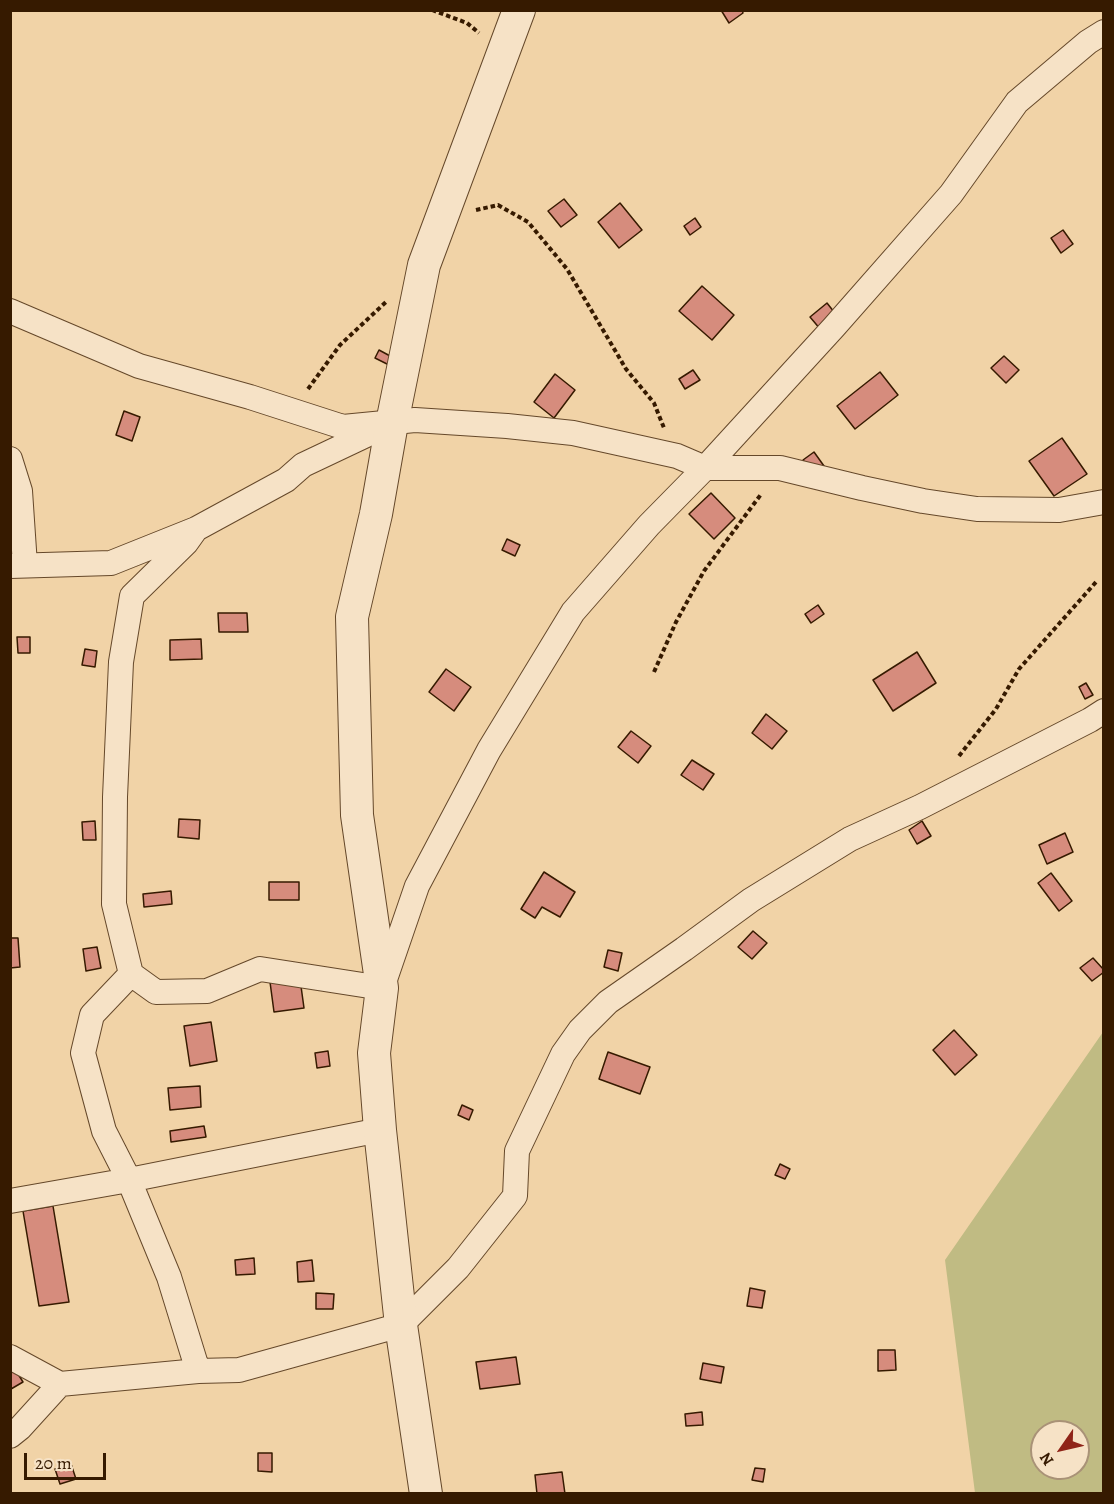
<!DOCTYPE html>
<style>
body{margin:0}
#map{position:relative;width:1114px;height:1504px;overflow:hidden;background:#f1d3a7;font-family:Alegreya,serif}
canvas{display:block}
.frame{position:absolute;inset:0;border:12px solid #361a00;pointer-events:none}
.north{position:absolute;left:1030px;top:1420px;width:60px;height:60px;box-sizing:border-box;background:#f6e2c6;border:2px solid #a99277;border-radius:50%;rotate:236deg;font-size:16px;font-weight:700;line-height:24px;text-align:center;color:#361a00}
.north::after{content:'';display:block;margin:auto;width:21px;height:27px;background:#8f2418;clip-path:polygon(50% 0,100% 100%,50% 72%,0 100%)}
.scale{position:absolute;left:24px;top:1453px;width:82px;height:27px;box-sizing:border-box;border:3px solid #361a00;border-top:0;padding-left:8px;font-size:18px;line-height:21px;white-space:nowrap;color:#361a00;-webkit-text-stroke:4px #f6e2c6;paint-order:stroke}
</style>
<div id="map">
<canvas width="1114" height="1504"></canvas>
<div class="frame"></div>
<div class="north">N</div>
<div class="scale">20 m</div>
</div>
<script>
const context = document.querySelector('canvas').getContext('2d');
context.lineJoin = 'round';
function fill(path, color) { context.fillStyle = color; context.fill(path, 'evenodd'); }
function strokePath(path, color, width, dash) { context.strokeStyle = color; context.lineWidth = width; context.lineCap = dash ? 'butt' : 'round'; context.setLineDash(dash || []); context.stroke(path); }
const green = new Path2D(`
 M1103,1032V1493H975L945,1260ZM1042,1432H1078V1468H1042Z`);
const building = new Path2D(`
 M721,10H742L743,13L729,23Z
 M564,199L577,215L561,227L548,211Z
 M620,203L642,230L619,248L598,222Z
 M695,218L701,227L690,235L684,226Z
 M1063,230L1073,244L1061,253L1051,238Z
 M702,286L734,315L712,340L679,311Z
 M827,303L838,317L821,330L810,317Z
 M379,350L392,357L389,365L375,358Z
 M1004,356L1019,370L1006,383L991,368Z
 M693,370L700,380L685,389L679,379Z
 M880,372L898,395L855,429L837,406Z
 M555,374L575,390L554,418L534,402Z
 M124,411L140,417L132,441L116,435Z
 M1062,438L1087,474L1054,496L1029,461Z
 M814,452L824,466L813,474L803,460Z
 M711,493L735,518L714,539L689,514Z
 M507,539L520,545L515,556L502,550Z
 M818,605L824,614L811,623L805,614Z
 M218,613H247L248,632H219Z
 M17,637H30V653H18Z
 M201,639L202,659L170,660V640Z
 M85,649L97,651L95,667L82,665Z
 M917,652L936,683L893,711L873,680Z
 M446,669L471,687L454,711L429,692Z
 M1086,683L1093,695L1085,699L1079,687Z
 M766,714L787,731L772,749L752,733Z
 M631,731L651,746L638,763L618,747Z
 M692,760L714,774L703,790L681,775Z
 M179,819L200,820L199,839L178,837Z
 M95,821L96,840H83L82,822Z
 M922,821L931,836L917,844L909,830Z
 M1065,833L1073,852L1047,864L1039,845Z
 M544,872L575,892L560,917L542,907L535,918L521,909Z
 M1051,873L1072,901L1059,911L1038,883Z
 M269,882H299V900H269Z
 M171,891L172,904L144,907L143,894Z
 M753,931L767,943L752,959L738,947Z
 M10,938H18L20,967L10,968Z
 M97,947L101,968L86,971L83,949Z
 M608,950L622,953L618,971L604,967Z
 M1093,958L1104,970V972L1092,981L1080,968Z
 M300,979L304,1008L274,1012L270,982Z
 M211,1022L217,1061L190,1066L184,1026Z
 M954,1030L977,1055L955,1075L933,1050Z
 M328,1051L330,1066L317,1068L315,1053Z
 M608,1052L650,1067L640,1094L599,1079Z
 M200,1086L201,1107L170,1110L168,1088Z
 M462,1105L473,1110L469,1120L458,1115Z
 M204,1126L206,1137L171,1142L170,1131Z
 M780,1164L790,1169L785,1179L775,1175Z
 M53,1206L69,1302L39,1306L23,1211Z
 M254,1258L255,1274L236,1275L235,1260Z
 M312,1260L314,1281L298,1282L297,1262Z
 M750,1288L765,1291L762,1308L747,1306Z
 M316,1293L334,1294L333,1309H316Z
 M878,1350H895L896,1370L878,1371Z
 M516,1357L520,1384L480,1389L476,1362Z
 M703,1363L724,1367L721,1383L700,1379Z
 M15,1369L23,1382L11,1389L10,1372Z
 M702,1412L703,1425L686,1426L685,1414Z
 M258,1453H272V1472L258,1471Z
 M71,1464L76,1479L60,1484L55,1469Z
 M755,1468L765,1469L763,1482L752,1480Z
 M562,1472L565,1494H537L535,1475Z`);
const path = new Path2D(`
 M432,10L467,23L479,33
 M476,210L498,205L528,222L567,269L626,369L654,403L664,428
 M308,389L340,345L387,301
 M654,672L676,622L704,571L762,493
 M959,756L996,709L1019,669L1096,582`);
const minor = new Path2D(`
 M10,311L139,366L250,397L343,427L415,420L507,426L573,433L677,456L705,468H780L862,488L923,501L977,509L1059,510L1104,502
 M10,459L20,491L25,565
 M196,529L186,543L132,596L121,662L115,797L114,904L131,974L156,992L207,991L260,969L382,988L417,886L489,750L573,612L649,525L705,468L834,327L951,194L1017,102L1088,42L1104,32
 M10,566L111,563L196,529L286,480L303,465L379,429
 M131,974L92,1015L83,1053L104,1131L129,1180L169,1277L198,1371
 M10,1201L129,1180L380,1130
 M10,1357L60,1384L198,1371L239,1370L401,1325L458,1268L515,1196L517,1151L563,1054L580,1030L608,1002L684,949L751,900L850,839L920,807L1090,720L1104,711
 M10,1436L20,1428L60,1384`);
const tertiary = new Path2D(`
 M426,1494L401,1325L380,1130L374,1053L382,988L357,815L352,617L376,514L392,423L424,265L519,10`);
fill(green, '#c0bb83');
fill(building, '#d68c7d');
strokePath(building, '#361a00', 1.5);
strokePath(minor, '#65482a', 26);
strokePath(tertiary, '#65482a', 34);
strokePath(path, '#361a00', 4, [4.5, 3]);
strokePath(minor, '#f6e2c6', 24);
strokePath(tertiary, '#f6e2c6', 32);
</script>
